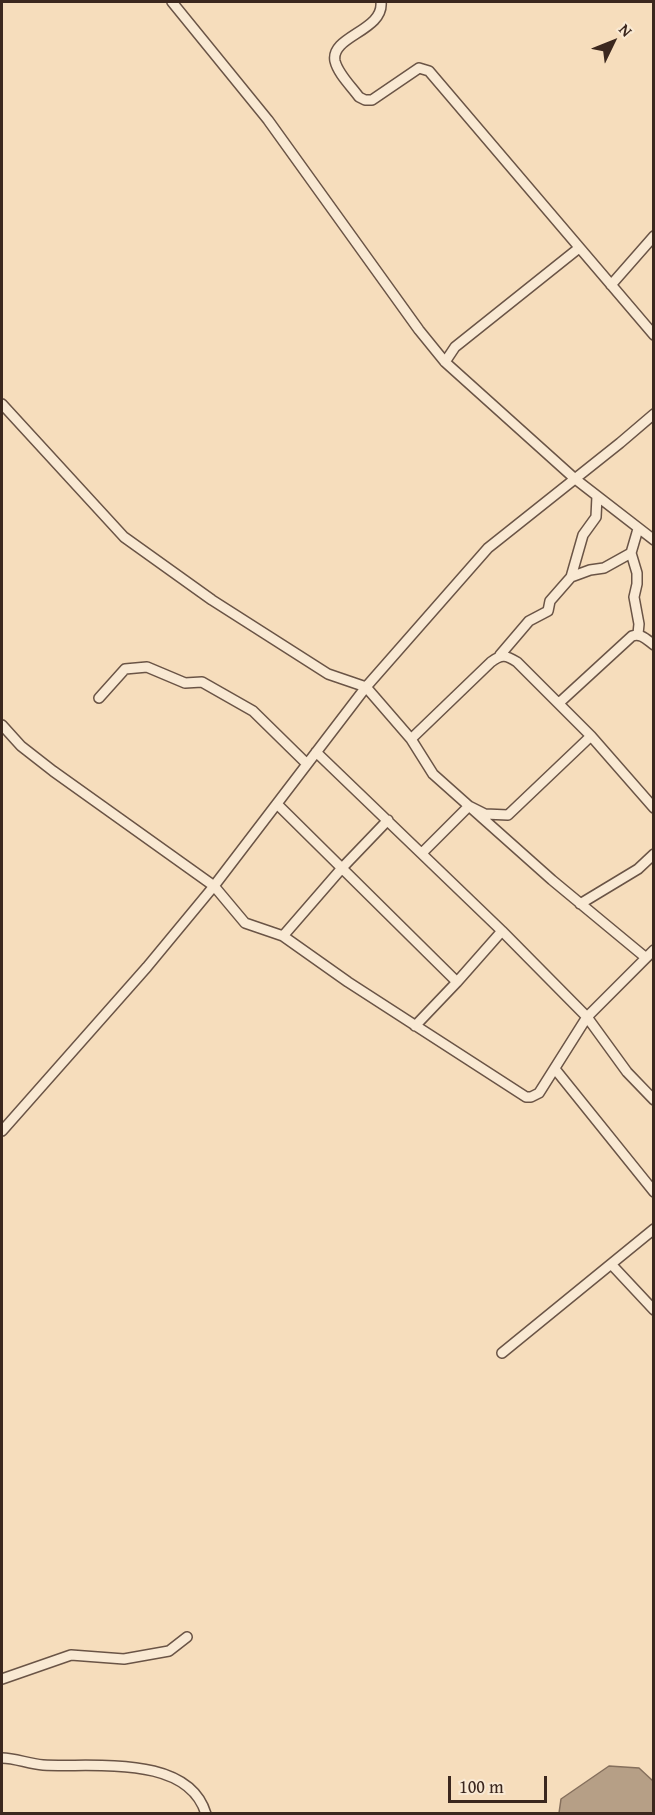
<!DOCTYPE html>
<style>
body{margin:0}
#map{position:relative;width:655px;height:1815px;overflow:hidden;background:#f6ddbc;font-family:"Gentium Book Plus",serif}
canvas{display:block}
.frame{position:absolute;inset:0;border:3px solid #3b271e;pointer-events:none}
.north{position:absolute;left:583px;top:12px;width:60px;height:60px;-webkit-text-stroke:4px #f9e9d3;paint-order:stroke;rotate:47deg;font-size:16px;font-weight:700;line-height:24px;text-align:center;color:#3b271e}
.north::after{content:'';display:block;margin:auto;width:21px;height:27px;background:#3b271e;clip-path:polygon(50% 0,100% 100%,50% 72%,0 100%)}
.scale{position:absolute;left:448px;top:1776px;width:99px;height:27px;box-sizing:border-box;border:3px solid #3b271e;border-top:0;padding-left:8px;font-size:18px;line-height:21px;white-space:nowrap;color:#3b271e;-webkit-text-stroke:4px #f9e9d3;paint-order:stroke}
</style>
<div id="map">
<canvas width="655" height="1815"></canvas>
<div class="frame"></div>
<div class="north">N</div>
<div class="scale">100 m</div>
</div>
<script>
const context = document.querySelector('canvas').getContext('2d');
context.lineJoin = 'round';
function fill(path, color) { context.fillStyle = color; context.fill(path, 'evenodd'); }
function strokePath(path, color, width, dash) { context.strokeStyle = color; context.lineWidth = width; context.lineCap = dash ? 'butt' : 'round'; context.setLineDash(dash || []); context.stroke(path); }
const water = new Path2D(`
 M609,1766L639,1768L653,1781V1813H559L561,1799Z`);
const minor = new Path2D(`
 M172,2L268,120L419,330L445,362L574,478L654,540
 M381,2C384,31 330,36 335,61C338,74 352,87 359,97L365,100H372L419,68L429,71L654,335
 M611,285L654,236
 M445,362L455,347L579,248
 M2,404L124,537L212,600L328,674L366,687L411,739L433,774L552,880L645,957
 M631,553L637,573V584L634,597L639,624L638,634
 M571,577L590,570L604,568L631,553L638,529
 M500,655L529,621L548,611L550,601L571,577L583,535L596,517L597,496
 M99,698L125,669L147,667L185,683L202,682L253,711L307,764
 M559,703L632,636C641,633 646,639 654,645
 M2,725L21,746L53,771L214,886L245,923L283,936L348,982L526,1097H531L539,1093L587,1017L654,950
 M411,739L491,662C502,654 506,655 517,662L591,736L654,808
 M316,752L502,931L587,1017L627,1072L654,1100
 M277,804L457,982
 M422,853L469,806L485,814L508,815L591,736
 M580,904L638,869L654,854
 M283,936L342,868L388,820
 M415,1026L457,982L502,931
 M555,1069L654,1192
 M2,1131L147,967L214,886L366,687L488,548L620,443L654,414
 M611,1264L654,1310
 M502,1353L654,1229
 M2,1679L71,1655L124,1659L169,1651L187,1637
 M2,1758C15,1758 29,1764 43,1765C91,1768 188,1753 206,1814`);
fill(water, '#b69f86');
strokePath(water, '#856f5c', 1.5);
strokePath(minor, '#6a5446', 12);
strokePath(minor, '#f9e9d3', 9);
</script>
